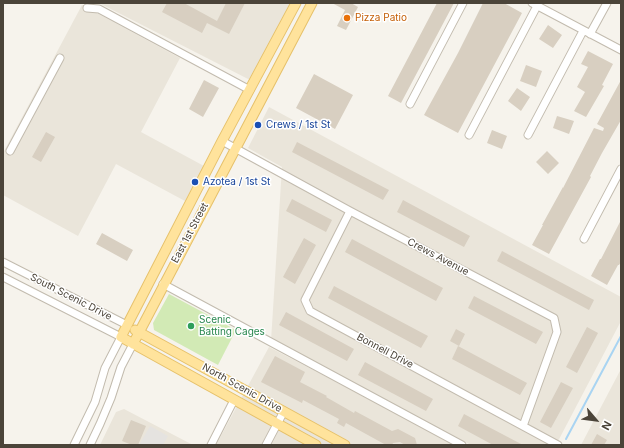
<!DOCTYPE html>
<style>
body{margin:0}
#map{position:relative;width:624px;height:448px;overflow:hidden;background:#f6f3ec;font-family:Inter,sans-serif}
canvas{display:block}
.frame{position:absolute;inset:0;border:4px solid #4b4439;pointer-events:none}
.north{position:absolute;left:576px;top:400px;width:40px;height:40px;-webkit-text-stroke:3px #fff;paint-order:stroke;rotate:118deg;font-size:11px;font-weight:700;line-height:16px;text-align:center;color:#4b4439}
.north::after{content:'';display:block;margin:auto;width:14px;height:18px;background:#4b4439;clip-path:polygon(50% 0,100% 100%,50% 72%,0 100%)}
</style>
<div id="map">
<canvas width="624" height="448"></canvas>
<div class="frame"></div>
<div class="north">N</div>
</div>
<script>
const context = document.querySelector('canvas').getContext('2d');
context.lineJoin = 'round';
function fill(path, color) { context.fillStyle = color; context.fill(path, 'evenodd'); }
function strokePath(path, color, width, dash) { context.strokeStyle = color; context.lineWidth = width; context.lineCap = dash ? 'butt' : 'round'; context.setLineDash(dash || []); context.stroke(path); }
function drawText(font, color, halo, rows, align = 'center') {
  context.font = font + ' Inter,sans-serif'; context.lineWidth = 3; context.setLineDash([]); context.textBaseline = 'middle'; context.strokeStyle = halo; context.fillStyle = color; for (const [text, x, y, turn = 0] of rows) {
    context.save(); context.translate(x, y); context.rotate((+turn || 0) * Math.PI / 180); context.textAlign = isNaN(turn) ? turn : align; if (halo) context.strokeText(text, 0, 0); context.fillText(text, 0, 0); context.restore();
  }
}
const residential = new Path2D(`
 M99,3H293L252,81Z
 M82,5L180,58L141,132L204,166L185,201L116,164L78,236L3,195V153Z
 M269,107L621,297V321L556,445H471L271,341L282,167L248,148Z
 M269,347L400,415L455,445H216Z
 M621,369V445H581Z
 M124,409L193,445H100L116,412Z`);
const green = new Path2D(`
 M169,294L236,330L218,365L154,330L153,323Z`);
const parking = new Path2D(`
 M150,426L168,436L163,445H139Z`);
const stream = new Path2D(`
 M566,439L621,336`);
const building = new Path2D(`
 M167,3H184L217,21L226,3H245L229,34L207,23L202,33L162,12Z
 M332,3H351L358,7L346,30L337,26L345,10Z
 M437,3H454L401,103L388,96Z
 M483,3H504L522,13L458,133L424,115L458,53Z
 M548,25L562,35L553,48L539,39Z
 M588,51L613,64L602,85L604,86L586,117L574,111L585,92L577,87L588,67L581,64Z
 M526,65L542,71L536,87L520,81Z
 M314,74L353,95L335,129L296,108Z
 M204,80L219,88L203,117L189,109Z
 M621,80V120L602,153L590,176L591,177L549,254L532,245L543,225H542L563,187V188L594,128L603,131L604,128L597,124Z
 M517,88L530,97L521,111L508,101Z
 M557,116L574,121L569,134L553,128Z
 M492,130L507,136L502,149L487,143Z
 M46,132L55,137L41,162L32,157Z
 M297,142L389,190L383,200L292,152Z
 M547,151L559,163L548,174L536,162Z
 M292,199L332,220L326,232L286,211Z
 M403,200L470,236L464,247L397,212Z
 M621,220V262L619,265H618L607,285L591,276L600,259H601Z
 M102,233L133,250L127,261L96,244Z
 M304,238L316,245L295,284L283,277Z
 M352,239L443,288L436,301L345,252Z
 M502,251L594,300L589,310L497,261Z
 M334,286L428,336L421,348L328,298Z
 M474,296L543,332L536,344L468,308Z
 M286,312L354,349L347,361L279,325Z
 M587,327L598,333L577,373L566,367Z
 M456,329L465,334L459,346L450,341Z
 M458,346L527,383L520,395L452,359Z
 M275,356L305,372L300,382L327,396L326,397L354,413L355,411L392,431L398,429L415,438L417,445H405L400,442L393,443L392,445H386L346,423L344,427L337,423L339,419L303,400L302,403L261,382Z
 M365,362L433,399L426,411L358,375Z
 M561,382L573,388L551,428L540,422Z
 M464,414L523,445H493L458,426Z
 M131,420L146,426L138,445H132L122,441Z
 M597,434L607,440L604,445H591Z`);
const minor = new Path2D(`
 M532,3L621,50
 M87,8L99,9L250,90
 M590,34L607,3
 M410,104L463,3
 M469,135L537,6
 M528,135L583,31
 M222,141L350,211L554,318L557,332L523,426
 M10,151L60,58
 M350,211L305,300L310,311L558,445
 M584,239L621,169
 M3,262L127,325
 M3,277L121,337L105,368L95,402L74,445
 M163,284L462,445
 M90,445L100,424L111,398L121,367L133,344
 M211,445L234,400
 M266,445L284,411`);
const major = new Path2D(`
 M296,3L222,141L121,337L316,445
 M135,330L345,445
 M133,344L312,3`);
const markers = [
 [347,18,4,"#e8710a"],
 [258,125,4,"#1a4fb4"],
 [195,182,4,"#1a4fb4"],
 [191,326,4,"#2e9e5b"]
];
const foodNames = [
 ["Pizza Patio",355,18]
];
const transitNames = [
 ["Crews / 1st St",266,125],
 ["Azotea / 1st St",203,182]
];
const streetNames = [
 ["East 1st Street",190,233,-62],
 ["Crews Avenue",438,257,28],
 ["South Scenic Drive",71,297,27],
 ["Bonnell Drive",385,351,28],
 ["North Scenic Drive",242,388,29]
];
const leisureNames = [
 ["Scenic",199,320],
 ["Batting Cages",199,332]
];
fill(residential, '#eae5da');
fill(green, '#d2eab5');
fill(parking, '#e5e3e0');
strokePath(stream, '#a9d4f2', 2);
fill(building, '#d8cfc1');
strokePath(minor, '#c2bbae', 9);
strokePath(major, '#e6c16a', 11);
strokePath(minor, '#fff', 7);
strokePath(major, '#ffe39c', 9);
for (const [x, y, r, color] of markers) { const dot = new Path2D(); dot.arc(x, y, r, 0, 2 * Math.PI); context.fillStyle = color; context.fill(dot); strokePath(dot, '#fff', 1.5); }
drawText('10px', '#c56008', '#fff', foodNames, 'left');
drawText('10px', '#164399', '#fff', transitNames, 'left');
drawText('10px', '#4b4439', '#fff', streetNames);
drawText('10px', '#27864d', '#fff', leisureNames, 'left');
</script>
